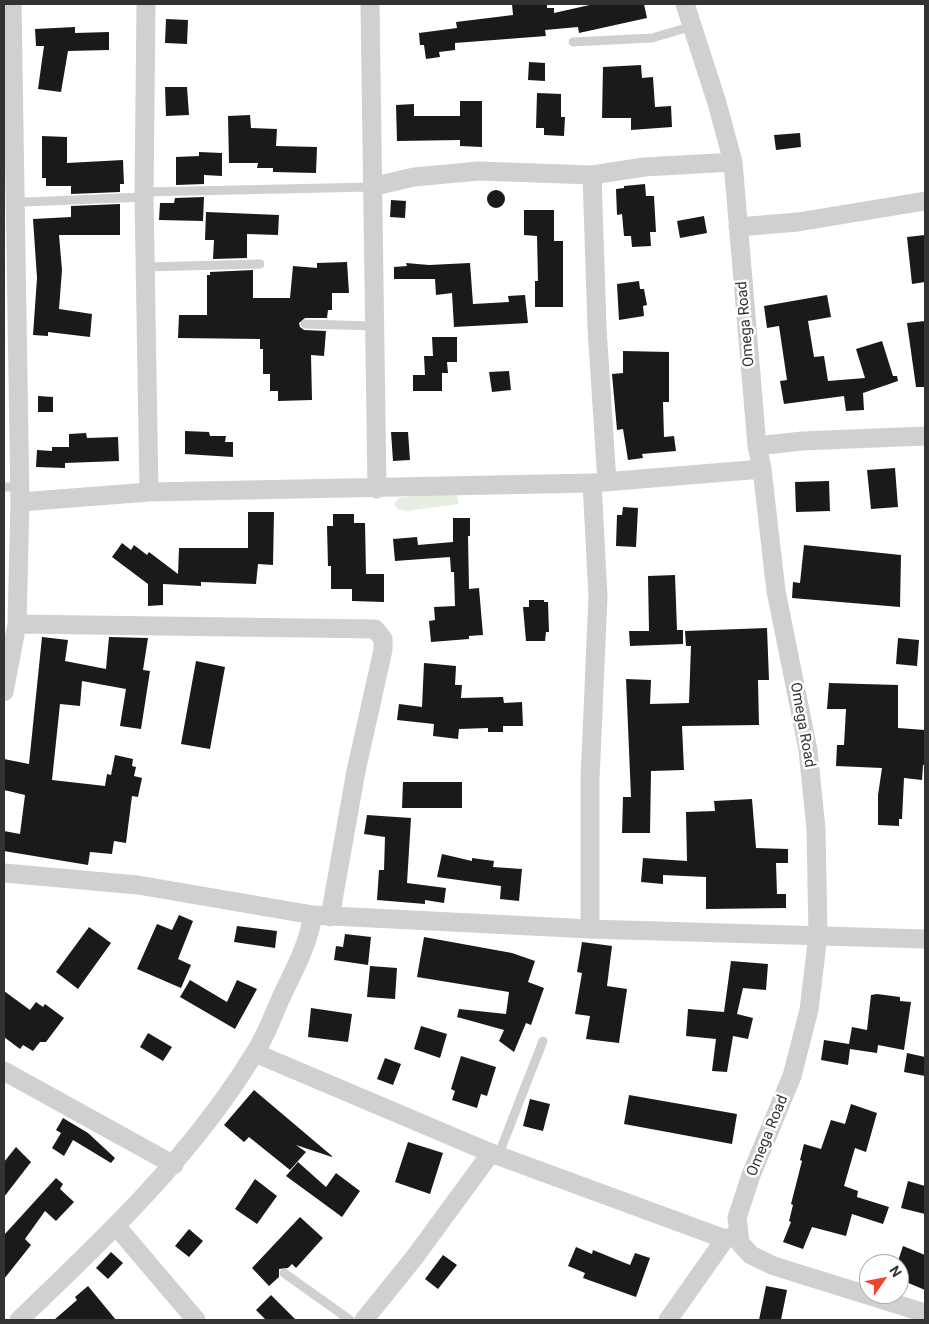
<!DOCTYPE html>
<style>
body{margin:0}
#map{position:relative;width:929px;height:1324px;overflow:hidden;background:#fff;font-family:Roboto,sans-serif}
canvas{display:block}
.frame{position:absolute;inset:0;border:5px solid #333;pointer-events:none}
.north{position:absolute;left:859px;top:1254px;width:50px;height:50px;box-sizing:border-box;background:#fff;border:1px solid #adadad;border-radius:50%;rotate:57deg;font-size:14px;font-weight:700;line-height:20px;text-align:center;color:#333}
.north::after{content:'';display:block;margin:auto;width:18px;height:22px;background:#f0462f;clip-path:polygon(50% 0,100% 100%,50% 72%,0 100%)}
</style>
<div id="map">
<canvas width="929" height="1324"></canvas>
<div class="frame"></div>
<div class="north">N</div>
</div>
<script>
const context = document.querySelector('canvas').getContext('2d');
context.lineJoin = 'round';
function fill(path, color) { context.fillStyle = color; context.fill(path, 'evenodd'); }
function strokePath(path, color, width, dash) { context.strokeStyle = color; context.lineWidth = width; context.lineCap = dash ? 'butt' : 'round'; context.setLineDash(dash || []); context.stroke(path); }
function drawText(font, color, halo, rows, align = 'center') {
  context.font = font + ' Roboto,sans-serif'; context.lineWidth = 5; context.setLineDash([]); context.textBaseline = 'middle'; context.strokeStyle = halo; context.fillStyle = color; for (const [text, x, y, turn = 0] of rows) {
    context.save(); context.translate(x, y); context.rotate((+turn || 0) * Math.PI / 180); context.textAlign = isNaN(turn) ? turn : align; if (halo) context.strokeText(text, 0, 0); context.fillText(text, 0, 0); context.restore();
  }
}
const green = new Path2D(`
 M427,494L457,495L459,504L407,511L397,509L394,504L399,498Z`);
const building = new Path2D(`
 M512,4H547V8H554V13L594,4H644L647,18L579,33L578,27L545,30L546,36L455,43V50L439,52L440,57L426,59L424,45H420L419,33L457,28L456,22L513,15Z
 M166,19L188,20L187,44L165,43Z
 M75,27V33L109,32V50L68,51L61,92L38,89L44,46H36L35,29Z
 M529,62L545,63V81L528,80Z
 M641,65L642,78L653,77L655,107L671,106L672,127L631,130V118H602L603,67Z
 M165,87H187L189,115L166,116Z
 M537,93L561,94V117H565L564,136L544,135V128H536Z
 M460,101H482V147L460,146V140L397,141L396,105L414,104V116H460Z
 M250,115L251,128L277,129L276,146L317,147L316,173L273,172V168H257L258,163H229L228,116Z
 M800,133L801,147L776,150L774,135Z
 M42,136L67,137V163L123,160L124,184H120V192L71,194V186H46V178H42Z
 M199,152L222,153V176L204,175V184L176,185V157L199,156Z
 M645,184L646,196H654L656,232H650L651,246L632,247L631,236H624L622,214L617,215L616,189L624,188V186Z
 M487 199a9 9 0 1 1 18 0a9 9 0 1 1-18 0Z
 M204,197L203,221L159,220L160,203H174L175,198Z
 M391,200L406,201L405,218L390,217Z
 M120,204V235H59L62,270L59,309L92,314L90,337L48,332V336L33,335L37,278L33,219L71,217V206Z
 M524,210H554V241H563V307H535V281H538L537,236L524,235Z
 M206,212L279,215L278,235L247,234V258L213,259L214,240H205Z
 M704,216L707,233L680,238L677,221Z
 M925,235V282L912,284L907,237Z
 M347,262L349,293H332V310H328L327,318H305L299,323L300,327L304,330L326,331L324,356L311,355L312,400L278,401V391H270V374H263V349H260V339L178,338L179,315H207V275H210V272L253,270V298H290L293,266L317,268V263Z
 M406,263L429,265L470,263L473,304L509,302L508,296L525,295L528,323L454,327L452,293L436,295L435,279H394V267L407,266Z
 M639,281L640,289H644L647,305L643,306L644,316L619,320L617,284Z
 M827,295L831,317L808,321L814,357L824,356L828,381L865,378L856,349L882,341L893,376H897L898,381L863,393L864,410L846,411L844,396L784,404L780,381L787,380L779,326L767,328L764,306Z
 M925,321V387H916L907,323Z
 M432,337H457V362H447L448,373H442V391H413V375H425L424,356H433Z
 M623,351L669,352V402H663L664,437L674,436L676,451L642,454L643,458L628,460L623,429L617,430L612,374L623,373Z
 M509,371L511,390L492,392L489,372Z
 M38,396L53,397V412H38Z
 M185,431L209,432L210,436H226L225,442H233V457L185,454Z
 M391,432H408L410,460L393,461Z
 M86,433L87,438L118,437L119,461L65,463V468L36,467L37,450L52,451V447H69V434Z
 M895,468L898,507L871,509L867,470Z
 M829,481L830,511L796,512L795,482Z
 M623,507L638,508L636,547L616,546L617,515H622Z
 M248,512H274L273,565L258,564L256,584L201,582V586L163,584V605L148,606V584L112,557L122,543L131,550L134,545L147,555L149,552L178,574L179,548H248Z
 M333,514H354V523H365L366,574H384V602L352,601V589H331V566H328L327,526H333Z
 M453,518H470V536H468L469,589L479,588L483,635L469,636V639L431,642L429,621L435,620L434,607L455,606L454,572H451L450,557L395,561L393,539L417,537L418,545L453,542Z
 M804,545L901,555L900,607L792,598L793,582L800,583Z
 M675,575L677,630H683V644L630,646L629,631H649L648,576Z
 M529,600H544V602H548L549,632H546L545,641H526L523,607H529Z
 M767,628L769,680H758L759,725L682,726L684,770L651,771L650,833H622L623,797H631L626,679L651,680L650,704L689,703L691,646H686L685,631Z
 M42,637L68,640L65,661L106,669L109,637L148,638L143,670L150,671L141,729L120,726L126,689L82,681L80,706L60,704L52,780L105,786L107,774L111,775L115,755L133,759L132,766L136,767L134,776L142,778L138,797L132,796L126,843L114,841L112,854L90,852L88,865L4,851V831L20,834L25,795L4,790V759L29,764Z
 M898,638L919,640L917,666L896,664Z
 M196,661L225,667L210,749L181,744Z
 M424,663L456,666L455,685H462L461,698L503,697L504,703L522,702L523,726H503V732H488V728L459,729L458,739L433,736L434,724L397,720L399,704L422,707Z
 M829,683L898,685V728L925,730V765H923L922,780L904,778L902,819H899V826L878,825V795L882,768L836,766L837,745H844L846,709H827Z
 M403,782H462V808H402Z
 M752,799L756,848L788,849V863H776L777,894H786V908L706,909V877L663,875V884L641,882L643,858L687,861L686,812L715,811L714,801Z
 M367,815L411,818L407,883L446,888L444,903L425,900V904L377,900L379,870H384L385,837L364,834Z
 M442,854L472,861V858L494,861L493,867L522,869L519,901L500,899L501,886L437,877Z
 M179,915L193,921L178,959L191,965L181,988L137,969L157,924L172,930Z
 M237,926L277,931L275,948L234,942Z
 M89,927L111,943L78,989L56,972Z
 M345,934L371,937L368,965L334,960L336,946L343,947Z
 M424,937L512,953L535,961L528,982L544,988L531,1025L526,1023L514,1052L499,1041L504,1030L457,1017L459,1009L506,1014L509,992L417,977Z
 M582,942L612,946L607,986L627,989L619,1043L586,1039L590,1016L575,1014L582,973L577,972Z
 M731,961L768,964L766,990L743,988L737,1014L753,1018L748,1039L733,1036L727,1072L712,1071L716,1039L686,1036L688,1009L724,1012Z
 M370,966L397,968L395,999L367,997Z
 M190,980L227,1002L237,980L257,989L235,1029L180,997Z
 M4,991L30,1010L36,1002L43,1007L45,1004L64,1018L46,1042H40L33,1051L23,1045L20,1049L4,1037Z
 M877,994L900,997V1001L911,1002L904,1050L878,1045L877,1053L850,1049L848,1065L821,1060L824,1040L849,1044L852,1027L867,1030L871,995Z
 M311,1008L352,1014L348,1042L308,1037Z
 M421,1026L447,1034L440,1058L414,1049Z
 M148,1033L172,1047L163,1061L140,1047Z
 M907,1053L925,1057V1076L904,1072Z
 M461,1056L496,1067L487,1096L481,1094L477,1108L452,1100L455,1091L451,1089Z
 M385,1058L401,1064L393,1085L377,1079Z
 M254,1090L332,1156V1157L296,1145L306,1152L290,1170L249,1137L244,1142L224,1125Z
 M629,1095L737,1114L732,1144L624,1124Z
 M530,1099L550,1104L543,1131L523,1126Z
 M851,1104L877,1113L866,1152L855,1148L844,1186L858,1191L857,1197L889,1207L883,1224L852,1214L846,1236L812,1227L803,1249L783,1242L791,1222L789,1221L793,1205L791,1204L802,1161L800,1160L804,1144L821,1149L831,1120L845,1124Z
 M63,1118L88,1133L115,1158L111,1163L73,1140L64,1156L52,1148L61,1133L56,1130Z
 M408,1142L443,1153L430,1194L395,1182Z
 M16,1147L31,1162L4,1197V1162Z
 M298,1162L326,1187L336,1173L360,1191L342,1217L286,1176Z
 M56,1178L63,1184L60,1189L74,1202L56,1221L45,1211L25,1239L31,1245L4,1279V1235Z
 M255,1179L277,1196L257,1224L235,1209Z
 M908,1181L925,1186V1214L901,1208Z
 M300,1217L323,1238L296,1268L292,1264L288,1268L279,1269V1277L269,1286L252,1268Z
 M189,1229L203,1241L189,1257L175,1246Z
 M903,1246L925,1255V1290L899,1279V1258Z
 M576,1247L592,1254L593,1250L630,1265L635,1253L650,1258L636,1297L583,1278L585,1273L568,1266Z
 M111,1252L123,1263L108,1279L96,1268Z
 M443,1255L457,1265L438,1289L425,1279Z
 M88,1286L116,1320H54L77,1300L75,1297Z
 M766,1286L787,1290L781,1320H759Z
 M271,1295L296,1320H266L256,1310Z`);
const lane = new Path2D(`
 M573,42L652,38L693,26
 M145,192L371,187
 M14,199L26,202L144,197
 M146,267L260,264
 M305,324L374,326
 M4,487H19
 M498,1156L543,1041
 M284,1273L350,1320`);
const street = new Path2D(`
 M146,4L144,197L149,492
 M370,4L377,489
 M685,4L717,103L733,162L757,446L762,469L776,591L808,750L816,829L818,935L809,1010L792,1076L751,1175L737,1218L740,1243L751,1255L774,1266L925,1313
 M592,175L644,167L733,162
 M371,187L414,177L479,171L592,175L597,328L607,482
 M738,227L798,222L925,201
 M757,446L802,441L925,436
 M20,502L149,492L592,483L762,469
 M17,624L375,629L383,639V650L356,771L330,917
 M4,692L17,624L20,502L12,4
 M4,873L138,885L313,915L590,929L925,939
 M590,929V779L598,597L592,483
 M255,1053L491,1153L725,1239L739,1235
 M4,1071L174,1165
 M117,1227L196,1320
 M19,1320C105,1238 191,1157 254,1054C265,1038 272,1018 280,1000C293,972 308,946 313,915
 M364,1320L414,1258L491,1153
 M668,1320L725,1239`);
const streetNames = [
 ["Omega Road",746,324,-95],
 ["Omega Road",802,725,80],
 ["Omega Road",768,1136,-68]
];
fill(green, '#e6f0e1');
fill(building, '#1a1a1a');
strokePath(lane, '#d0d0d0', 9);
strokePath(street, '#d0d0d0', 19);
drawText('15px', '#333', '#fff', streetNames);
</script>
